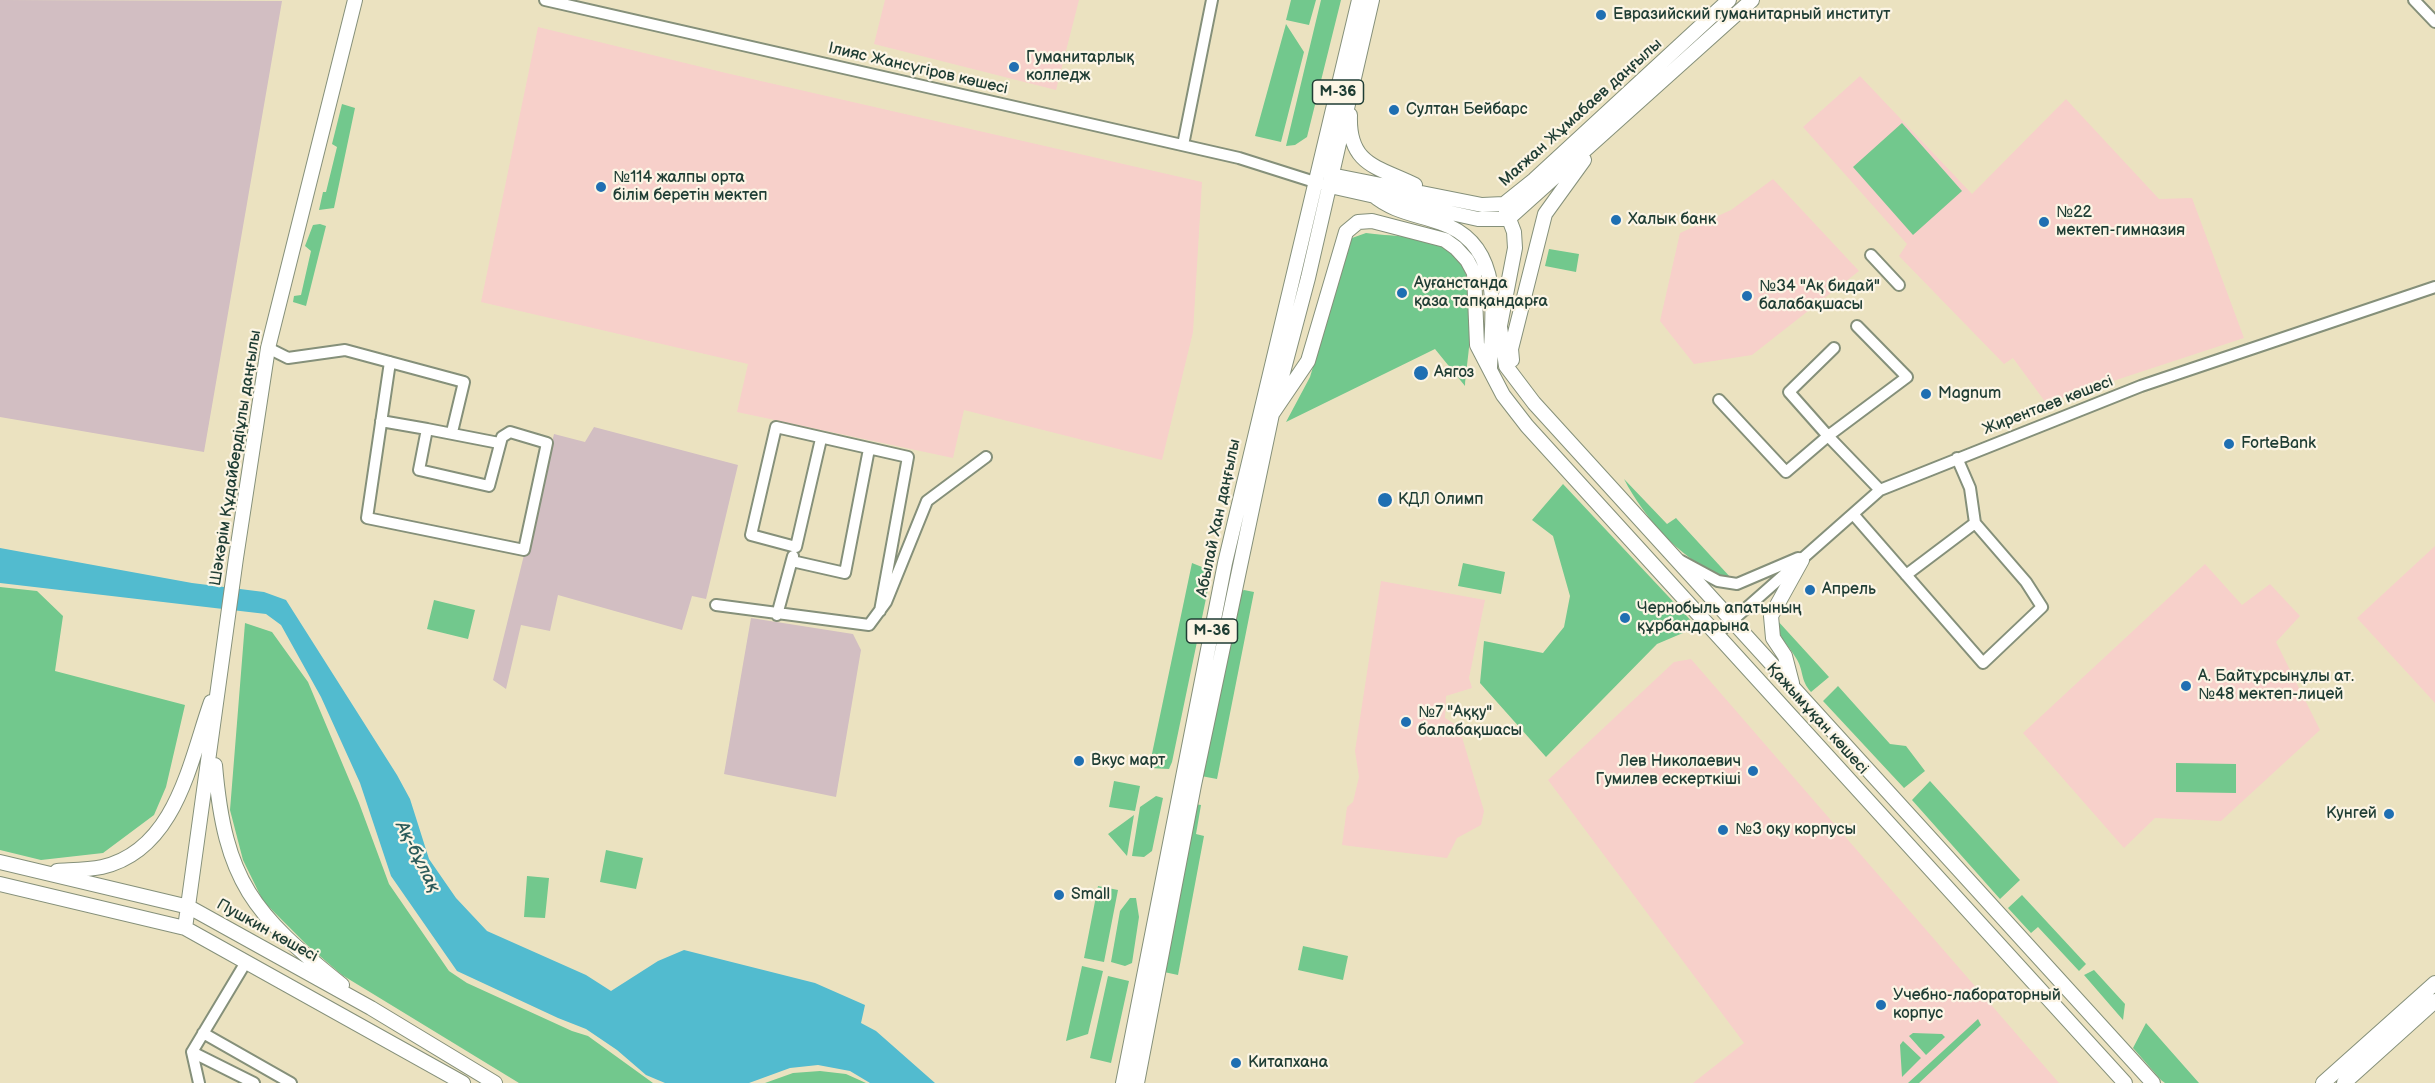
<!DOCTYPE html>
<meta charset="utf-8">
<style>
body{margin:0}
canvas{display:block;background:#ebe2c0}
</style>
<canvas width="2435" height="1083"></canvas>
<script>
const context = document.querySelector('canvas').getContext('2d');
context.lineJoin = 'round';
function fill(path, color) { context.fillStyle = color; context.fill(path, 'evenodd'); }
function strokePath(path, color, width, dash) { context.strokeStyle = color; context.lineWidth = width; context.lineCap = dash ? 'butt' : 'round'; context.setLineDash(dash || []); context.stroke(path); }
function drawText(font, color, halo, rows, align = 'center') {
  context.font = font + ' "Balsamiq Sans",sans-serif'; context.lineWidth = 4.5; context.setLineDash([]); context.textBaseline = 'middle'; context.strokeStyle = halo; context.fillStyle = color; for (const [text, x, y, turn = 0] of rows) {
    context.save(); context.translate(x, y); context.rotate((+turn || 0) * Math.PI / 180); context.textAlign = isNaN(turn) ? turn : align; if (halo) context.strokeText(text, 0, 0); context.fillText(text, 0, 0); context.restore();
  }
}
const built = new Path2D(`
 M885,0H1079L1056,90L874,44Z
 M538,27L726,73L1202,182L1193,332L1162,460L964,410L953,458L737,412L748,364L481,302Z
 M1860,76L1972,194L2066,99L2159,199L2192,198L2244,338L2046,403L2013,358L2004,364L1899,256L1907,244L1803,127Z
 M1773,179L1859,271L1752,355L1694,364L1660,321L1680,233L1731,210Z
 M2435,546V703L2357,618Z
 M2205,564L2242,605L2270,584L2300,616L2276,642L2320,730L2221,821L2155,818L2124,848L2023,733Z
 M1381,581L1485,600L1469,678L1472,688L1446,696L1445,718L1459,727L1484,811L1481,825L1457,838L1447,858L1342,845L1347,807L1353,802L1359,777L1355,751Z
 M1691,659L2059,1083H1693L1744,1043L1548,780L1674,662Z`);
const industrial = new Path2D(`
 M0,0L282,1L204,452L0,417Z
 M594,427L738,465L706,599L692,596L682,630L558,595L550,631L521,625L506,689L493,680L554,434L585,442Z
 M751,618L853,634L861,650L836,797L724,774Z`);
const green = new Path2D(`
 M1291,0H1316L1309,25L1286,20Z
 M1321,0H1341L1307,137L1295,145L1286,146Z
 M1286,24L1304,52L1281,142L1255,136Z
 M342,104L355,108L334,208L319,210L323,192H326L337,147L332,144Z
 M1902,123L1962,191L1913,235L1853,167Z
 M320,224L326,226L306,306L293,302L294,296L301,295L311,251L305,246L313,225Z
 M1366,233C1387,236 1425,236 1444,246C1485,268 1468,348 1465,386L1435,349L1286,422L1310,377L1352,238Z
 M1549,249L1579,254L1576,272L1545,266Z
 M1624,479L1667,524L1676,518L1731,578C1687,568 1644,518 1624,479Z
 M1563,484L1697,627L1657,644L1546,757L1480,683L1484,641L1543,653L1564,627L1570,596L1553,536L1532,520Z
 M1192,563L1202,567L1209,584L1172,762L1169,769L1149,768Z
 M1463,563L1505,572L1501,594L1458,586Z
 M0,587L37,591L63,616L55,671L185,705L166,787L154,815L103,853L41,860L0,850Z
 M1244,590L1254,592L1217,779L1201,776L1238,593Z
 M434,600L475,610L468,639L427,629Z
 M1777,620L1829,677L1811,692C1800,680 1804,670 1796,658C1788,644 1777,637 1777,620Z
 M245,623L272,632L308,682L359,803L389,884L449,971L467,983L572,1031L588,1036L653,1083H519L342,975L307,945L263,901L243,860L230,810Z
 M1838,686L1890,744L1906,746L1925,771L1904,788L1823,701Z
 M2176,763L2236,764V793L2176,792Z
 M1114,781L1140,786L1135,811L1109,807Z
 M1930,781L2020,880L2000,899L1912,800Z
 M1156,796L1163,798L1152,851L1144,857L1132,856L1140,807Z
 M1194,804L1201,805L1196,834L1204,836L1178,975L1164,972Z
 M1134,815L1127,856L1108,834Z
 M606,850L643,858L636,889L600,882Z
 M527,876L549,878L545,918L524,917Z
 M1098,886L1118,890L1104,962L1084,958Z
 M2022,895L2086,964L2079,971L2038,927L2031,933L2008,908Z
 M1130,898H1136L1139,917L1132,963L1125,966L1111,962L1120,911Z
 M1303,946L1348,956L1343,980L1298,970Z
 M1082,966L1103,971L1088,1034L1066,1041Z
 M2094,970L2125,1004L2123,1020L2084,975Z
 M1108,976L1129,981L1111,1063L1090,1058Z
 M1978,1019L1981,1025L1919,1083H1908Z
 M2146,1023L2199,1083H2165L2161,1080L2133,1048Z
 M1913,1033L1942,1034L1945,1037L1926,1055L1909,1036Z
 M1903,1041L1921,1058L1902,1077L1900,1045Z
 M820,1071L846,1074L866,1083H765L793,1073Z`);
const water = new Path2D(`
 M0,548L192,583L264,592L286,600L397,775L410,799L429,859L456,898L487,931L586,975L611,991L658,961L684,950L815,983L865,1005L861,1023L876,1031L935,1083H870L850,1071L818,1065L790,1068L749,1083H665L646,1075L617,1050L586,1029L558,1018L457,971L391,876L360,783L321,697L281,625L266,614L0,583Z`);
const minor = new Path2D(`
 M545,0L1239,158L1321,184
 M2414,0L2435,22
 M1183,145L1212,0
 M1871,255L1899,285
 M268,348L288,358L345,350L464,382L452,432
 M1834,348L1789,392L1828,436L1907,377L1857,326
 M390,362L367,518L524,550L547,443L510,432L502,437L489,486L419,470L427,429L499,443
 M1719,400L1786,472L1828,436L1880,490
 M381,421L427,429
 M821,439L796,547L751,535L776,427L908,457L880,611
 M1853,514L1983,663L2042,607L2026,582L1975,523L1970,488L1957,458
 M792,561L845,573L869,449
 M1681,561L1718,581L1737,584L1798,558
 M1906,575L1975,523
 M716,605L869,625L886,602L927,501L986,457
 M777,615L793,556
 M1717,634L1880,490L2141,386L2435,287
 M203,1033L291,1083
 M192,1052L254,1083
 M199,1083L192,1052L246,962`);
const major = new Path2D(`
 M1350,115C1348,166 1379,167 1415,185
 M1331,175L1482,205L1504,204L1534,180L1729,0
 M1330,186L1478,219H1508
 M1373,195C1393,212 1416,214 1441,223C1505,245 1492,314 1490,368
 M1508,219L1752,0
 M1500,327L1506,366L1534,403L2153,1083
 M1498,336L1515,248L1514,232L1506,211
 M1512,360L1511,349L1545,214L1584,160
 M1272,414L1308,361L1346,232L1358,222L1372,221L1445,240L1456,248L1467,260L1474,273L1477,345L1503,395L1527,426L2125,1083
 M1792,683L1785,656L1773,638L1771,616L1802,560
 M215,765C225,882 253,914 342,985
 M0,862L189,907L371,1008L495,1083
 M57,871C71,870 88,870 102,867C176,850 190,761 211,702
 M0,884L185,928L463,1083
 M185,928L236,558L268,348L355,0
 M1123,1083L1225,563L1359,0
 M1137,1083L1194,785L1272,414L1308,278L1372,0
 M2323,1083L2435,983
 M2344,1083L2435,1001`);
const markers = [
 [1601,15,6,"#1f6fb2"],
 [1014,67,6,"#1f6fb2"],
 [1394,110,6,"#1f6fb2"],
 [601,187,6,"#1f6fb2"],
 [1616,220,6,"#1f6fb2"],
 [2044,222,6,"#1f6fb2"],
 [1402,293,6,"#1f6fb2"],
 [1747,296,6,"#1f6fb2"],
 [1421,373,8,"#1f6fb2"],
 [1926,394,6,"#1f6fb2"],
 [2229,444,6,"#1f6fb2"],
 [1385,500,8,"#1f6fb2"],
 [1810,590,6,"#1f6fb2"],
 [1625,618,6,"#1f6fb2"],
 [2186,686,6,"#1f6fb2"],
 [1406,722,6,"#1f6fb2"],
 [1079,761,6,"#1f6fb2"],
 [1753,771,6,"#1f6fb2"],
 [2389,814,6,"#1f6fb2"],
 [1723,830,6,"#1f6fb2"],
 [1059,895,6,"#1f6fb2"],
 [1881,1005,6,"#1f6fb2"],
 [1236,1063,6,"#1f6fb2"]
];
const shields = [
 [1338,92,51],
 [1212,631,51]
];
const shieldNames = [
 ["M-36",1338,92],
 ["M-36",1212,631]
];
const poiNames = [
 ["Евразийский гуманитарный институт",1613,15],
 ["Гуманитарлық",1026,58],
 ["колледж",1026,76],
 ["Султан Бейбарс",1406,110],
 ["№114 жалпы орта",613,178],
 ["білім беретін мектеп",613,196],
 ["№22",2056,213],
 ["мектеп-гимназия",2056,231],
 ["Халык банк",1628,220],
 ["Ауғанстанда",1414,284],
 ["қаза тапқандарға",1414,302],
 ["№34 \"Ақ бидай\"",1759,287],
 ["балабақшасы",1759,305],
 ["Аягоз",1434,373],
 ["Magnum",1938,394],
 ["ForteBank",2241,444],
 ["КДЛ Олимп",1398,500],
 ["Апрель",1822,590],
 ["Чернобыль апатының",1637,609],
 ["құрбандарына",1637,627],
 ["А. Байтұрсынұлы ат.",2198,677],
 ["№48 мектеп-лицей",2198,695],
 ["№7 \"Аққу\"",1418,713],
 ["балабақшасы",1418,731],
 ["Вкус март",1091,761],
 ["Лев Николаевич",1741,762,"right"],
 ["Гумилев ескерткіші",1741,780,"right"],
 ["Кунгей",2377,814,"right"],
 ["№3 оқу корпусы",1735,830],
 ["Small",1071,895],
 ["Учебно-лабораторный",1893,996],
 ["корпус",1893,1014],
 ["Китапхана",1248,1063]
];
const streetNames = [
 ["Ілияс Жансүгіров көшесі",918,69,13],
 ["Мағжан Жұмабаев даңғылы",1581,113,-42],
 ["Жирентаев көшесі",2048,406,-21],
 ["Шәкәрім Құдайбердіұлы даңғылы",236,458,-81],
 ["Абылай Хан даңғылы",1219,518,-78],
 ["Қажымұқан көшесі",1817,719,48],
 ["Пушкин көшесі",267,931,29]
];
const waterNames = [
 ["Ақ-бұлақ",417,857,63]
];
fill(built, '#f7d0ca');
fill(industrial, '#d2bec2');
fill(green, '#72c88d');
fill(water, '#52bbcf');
strokePath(minor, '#85907a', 14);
strokePath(major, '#85907a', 16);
strokePath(minor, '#fff', 10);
strokePath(major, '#fff', 14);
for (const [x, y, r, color] of markers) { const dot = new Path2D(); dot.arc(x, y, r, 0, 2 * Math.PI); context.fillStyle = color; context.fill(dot); strokePath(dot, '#fcf5e5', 2); }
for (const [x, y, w] of shields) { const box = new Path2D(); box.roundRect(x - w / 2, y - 12, w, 24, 4.5); context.fillStyle = '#fcf5e5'; context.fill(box); strokePath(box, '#1f3d34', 1.5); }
drawText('bold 15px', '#1f3d34', null, shieldNames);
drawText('16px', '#1f3d34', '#fcf5e5', poiNames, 'left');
drawText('16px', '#1f3d34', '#fcf5e5', streetNames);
drawText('italic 18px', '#2c5c5b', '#fcf5e5', waterNames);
</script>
